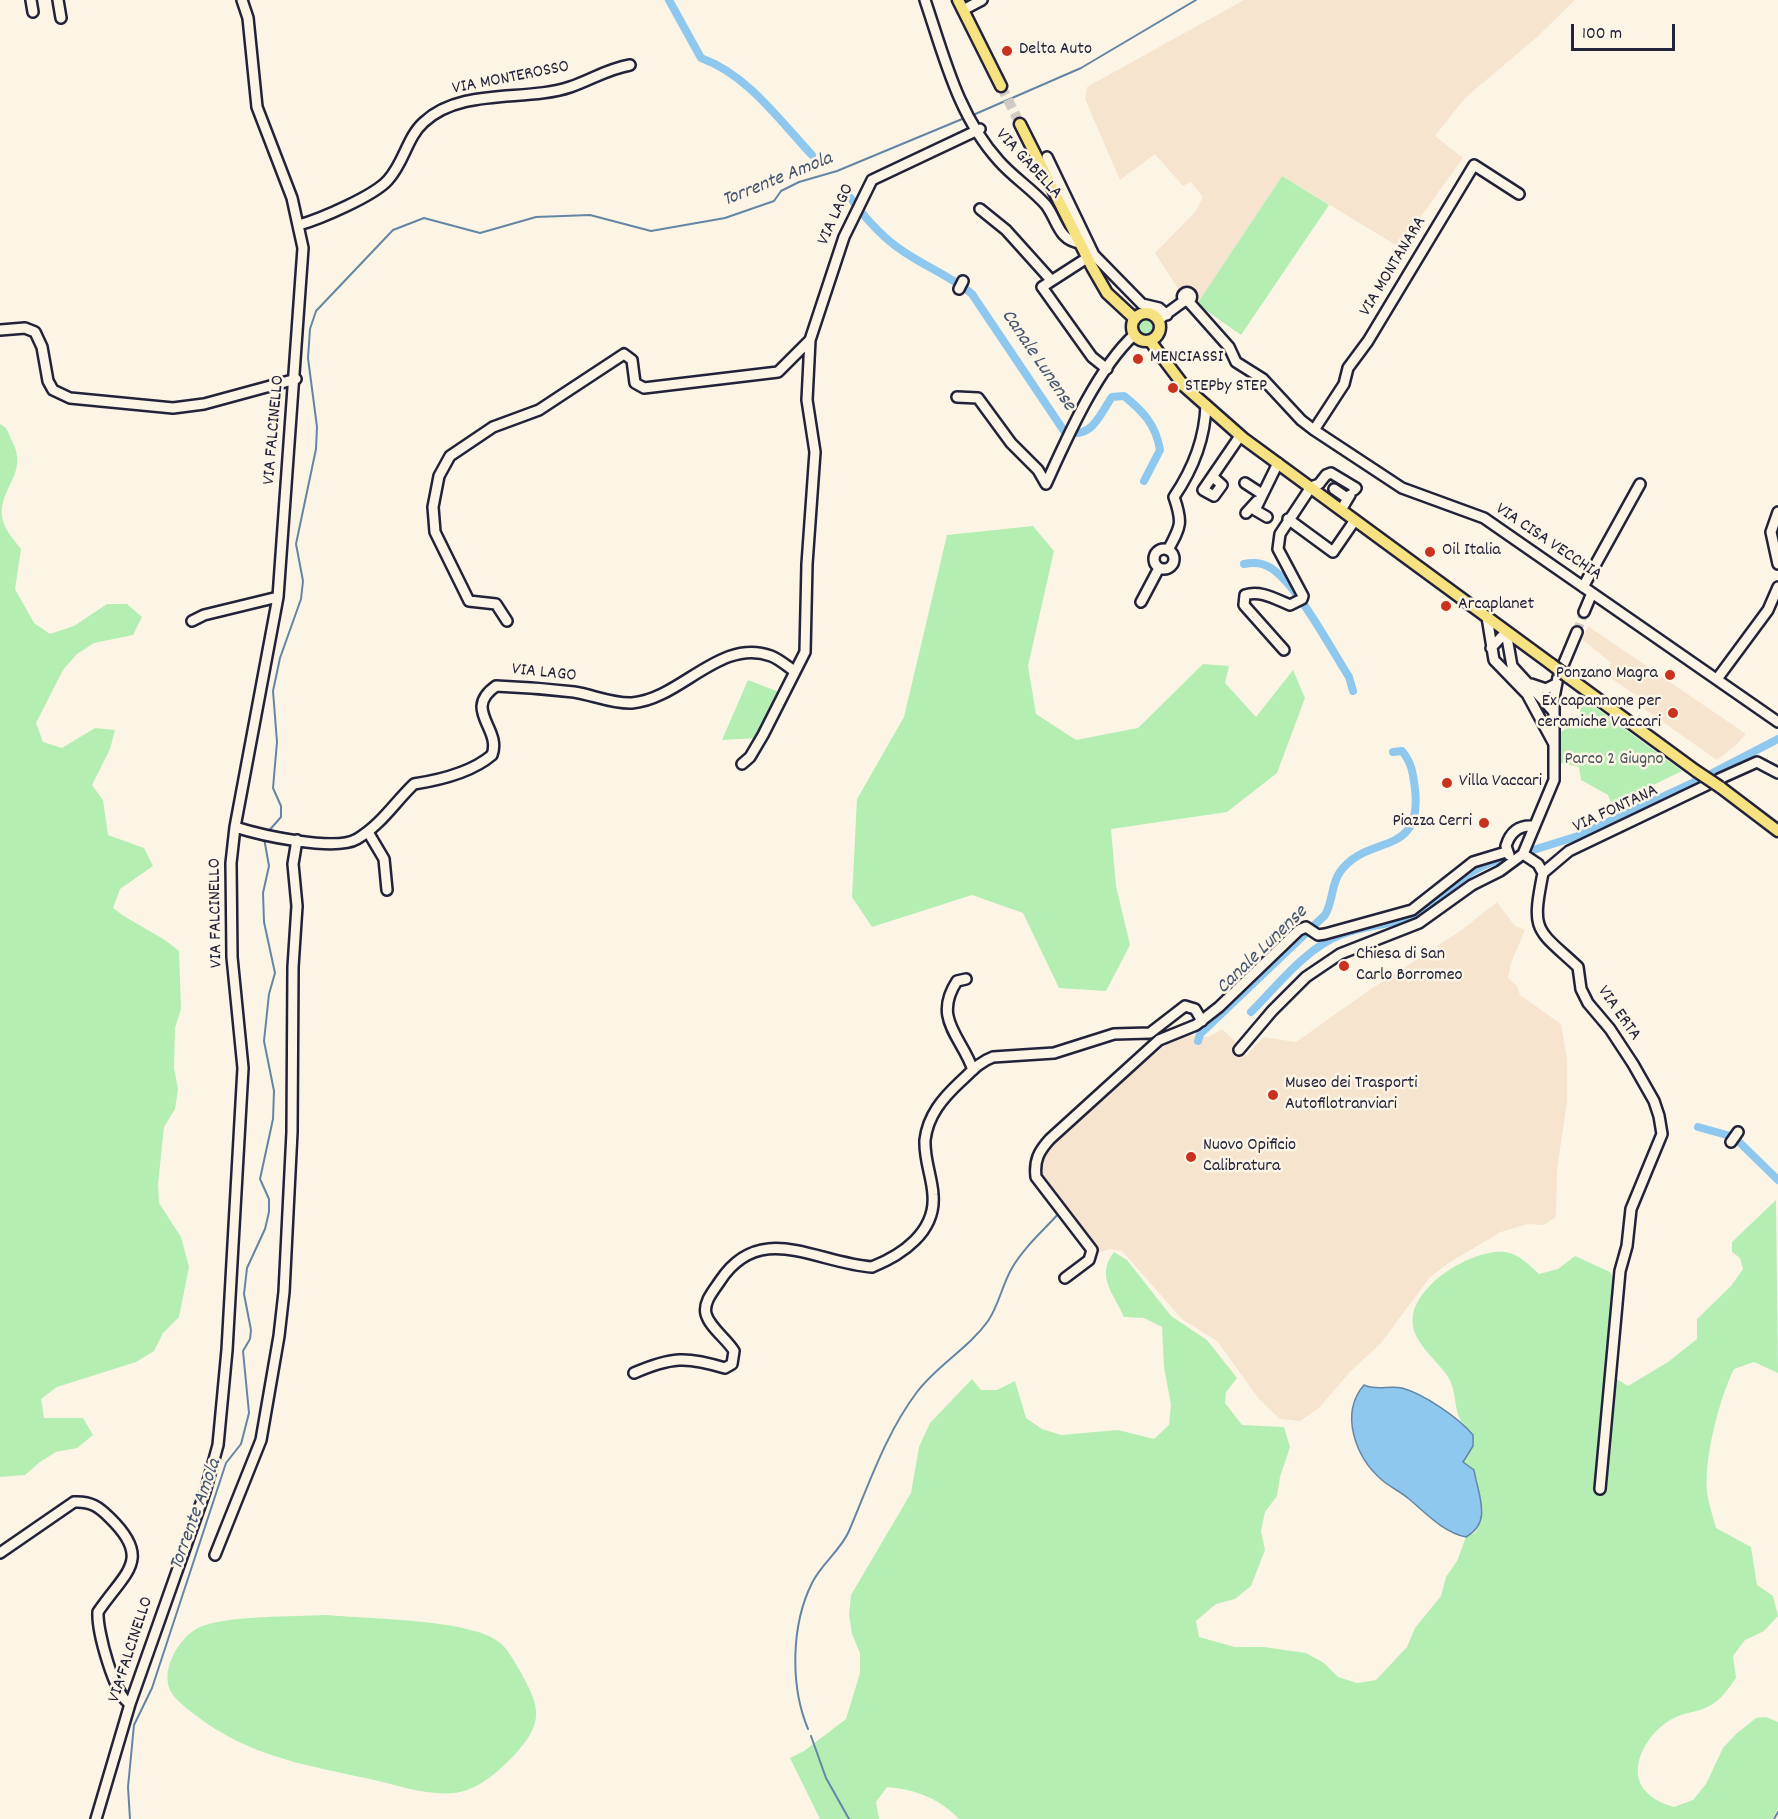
<!DOCTYPE html>
<style>
body{margin:0}
#map{position:relative;width:1778px;height:1819px;overflow:hidden;background:#fcf5e5;font-family:Dekko,sans-serif}
canvas{display:block}
.scale{position:absolute;left:1571px;top:24px;width:104px;height:27px;box-sizing:border-box;border:3px solid #22223b;border-top:0;padding-left:8px;font-size:18px;line-height:21px;white-space:nowrap;color:#22223b;-webkit-text-stroke:4px #fcf5e5;paint-order:stroke}
</style>
<div id="map">
<canvas width="1778" height="1819"></canvas>
<div class="scale">100 m</div>
</div>
<script>
const context = document.querySelector('canvas').getContext('2d');
context.lineJoin = 'round';
function fill(path, color) { context.fillStyle = color; context.fill(path, 'evenodd'); }
function strokePath(path, color, width, dash) { context.strokeStyle = color; context.lineWidth = width; context.lineCap = dash ? 'butt' : 'round'; context.setLineDash(dash || []); context.stroke(path); }
function drawText(font, color, halo, rows, align = 'center') {
  context.font = font + ' Dekko,sans-serif'; context.lineWidth = 5; context.setLineDash([]); context.textBaseline = 'middle'; context.strokeStyle = halo; context.fillStyle = color; for (const [text, x, y, turn = 0] of rows) {
    context.save(); context.translate(x, y); context.rotate((+turn || 0) * Math.PI / 180); context.textAlign = isNaN(turn) ? turn : align; if (halo) context.strokeText(text, 0, 0); context.fillText(text, 0, 0); context.restore();
  }
}
const built = new Path2D(`
 M1244,0H1575L1536,38L1465,98L1435,136L1463,158L1399,247L1282,176L1197,304L1181,293L1155,253L1196,211L1203,197L1191,182L1183,186L1155,154L1120,180L1085,99L1087,87Z
 M1588,626L1746,734L1736,745L1717,760L1644,709L1645,701L1606,675L1611,663L1582,639Z
 M1497,902L1515,926L1525,930L1511,963L1508,978L1517,986L1520,995L1561,1024L1567,1059V1102L1557,1170L1556,1217L1544,1225L1528,1224L1501,1232L1450,1262L1430,1277L1381,1343L1350,1372L1319,1408L1300,1421L1280,1419L1259,1399L1217,1341L1182,1319L1122,1251L1110,1249L1096,1254L1095,1245L1042,1184L1037,1167L1048,1146L1057,1136L1168,1043L1188,1035L1209,1037L1222,1029L1237,1043L1234,1046L1246,1056L1263,1037L1296,1042L1368,991L1459,932Z`);
const green = new Path2D(`
 M1282,176L1329,205L1241,335L1197,304Z
 M1133 327a13 13 0 1 1 26 0a13 13 0 1 1-26 0Z
 M0,424C7,427 8,432 11,439C30,473 0,485 2,516C3,528 14,540 21,549L15,589L34,623L50,634L74,626L107,604H127L142,617L133,635L94,643L77,654L63,670L36,723L43,742L62,748L95,728L115,730L110,749L92,785L103,800L108,835L144,848L153,866L120,889L113,908C134,925 159,933 179,951L181,1009L175,1028L174,1068L178,1089L175,1109L164,1127L158,1184L159,1203L181,1237L189,1267L179,1317L163,1333L154,1351L136,1362L57,1387L41,1399L44,1418H83L93,1435L77,1448L56,1452L40,1462L25,1475L0,1477Z
 M1033,526L1054,551L1028,666L1036,714L1076,740L1138,728L1203,664L1229,666L1225,683L1256,717L1293,670L1305,698L1277,773L1227,812L1111,829L1116,886L1130,945L1106,991L1059,988L1023,913L972,895L872,927L852,897L857,799L904,717L947,535Z
 M748,680L779,692L759,738L722,740Z
 M1583,702H1588L1682,771L1612,805L1608,795L1581,780L1579,767L1561,763V732L1577,721Z
 M1776,1200L1778,1373L1754,1362L1734,1369C1719,1399 1704,1459 1707,1491C1708,1503 1713,1516 1716,1528L1751,1547L1757,1585L1773,1596L1778,1616L1764,1631L1745,1640L1733,1656L1736,1678C1729,1688 1722,1699 1711,1705C1701,1712 1684,1712 1672,1719C1651,1730 1627,1764 1643,1788C1651,1799 1662,1803 1674,1807L1693,1800L1706,1784L1723,1748L1736,1734L1756,1718L1766,1717L1778,1722V1809L1772,1819H959C940,1799 915,1789 887,1787L876,1802L879,1819H820L790,1758L804,1751L846,1719L860,1673V1653L852,1634L849,1615L851,1595L911,1493L919,1447L930,1423L972,1379L981,1390H997L1015,1381L1026,1418L1042,1429L1061,1435L1118,1430L1154,1439L1169,1425L1171,1405L1164,1367L1162,1327L1144,1318L1124,1317C1114,1294 1095,1276 1114,1252L1127,1260L1171,1316L1207,1340L1237,1378L1226,1392L1225,1403L1242,1425L1284,1427L1290,1447L1280,1477L1277,1496L1265,1512L1261,1531L1265,1550L1251,1586L1235,1599L1216,1604L1196,1621L1199,1637L1235,1647H1264L1306,1653L1324,1663L1338,1677L1357,1683L1376,1680L1407,1647L1415,1628L1441,1596L1446,1577L1457,1561L1466,1537L1476,1532L1483,1509L1478,1498L1474,1470L1463,1462L1473,1435C1469,1429 1461,1423 1459,1417C1454,1405 1456,1389 1448,1377C1437,1359 1408,1340 1413,1315C1419,1282 1473,1249 1505,1252C1518,1253 1530,1266 1539,1274L1558,1269L1575,1256L1610,1272L1618,1289L1607,1358L1612,1376L1628,1386L1668,1362L1697,1339V1319L1731,1286L1743,1269L1740,1258L1732,1252V1242Z
 M326,1615C366,1619 471,1619 499,1642C508,1649 514,1661 520,1671C539,1705 545,1721 517,1752C503,1767 487,1783 467,1790C440,1800 401,1786 374,1780C321,1768 266,1760 219,1731C208,1725 180,1705 173,1695C157,1674 179,1636 200,1627C230,1615 293,1617 326,1615Z`);
const water = new Path2D(`
 M1364,1385C1377,1391 1389,1385 1402,1388C1424,1394 1459,1418 1473,1435V1446L1463,1462L1474,1470C1478,1495 1493,1522 1466,1537C1443,1532 1427,1514 1409,1499C1401,1492 1390,1487 1382,1480C1356,1458 1339,1414 1364,1385Z`);
const stream = new Path2D(`
 M973,115L1081,68L1196,0
 M267,833L281,817V806L273,788L277,742L273,691L280,658L301,599L303,581L296,544L316,449L317,427L308,358L310,329L316,311L393,230L424,218L480,233L536,217L590,215L651,231L725,218L774,201L781,191L799,182L837,171L967,117
 M808,1729C790,1686 791,1625 812,1583C821,1564 841,1550 849,1531C869,1484 886,1433 917,1392C937,1365 968,1349 988,1321C999,1305 1002,1285 1012,1268C1024,1247 1044,1230 1060,1212
 M811,1736L826,1778L849,1819
 M130,1819L128,1787L134,1725L152,1688L226,1463L241,1444L249,1413L243,1351L250,1339L251,1330L244,1294L247,1268L265,1229L269,1212V1199L260,1179L273,1119L274,1091L264,1041L269,994L275,973L264,922L263,893L269,866L264,838
 M1774,1819L1778,1812`);
const canal = new Path2D(`
 M669,0L701,58C748,75 779,120 812,155
 M847,193C861,213 878,233 897,247C921,265 949,275 972,294L1064,431C1092,440 1098,417 1112,397L1124,396C1143,411 1156,425 1160,450L1144,481
 M1244,564C1253,562 1263,563 1271,568C1298,586 1331,649 1349,677L1353,691
 M1530,851L1578,836L1697,781L1778,739
 M1251,1012C1277,986 1305,949 1340,935C1364,925 1392,926 1415,914C1445,896 1464,870 1499,860
 M1198,1041L1200,1034L1325,915C1333,902 1331,884 1340,872C1367,833 1423,859 1415,789C1413,774 1412,763 1402,751L1393,752
 M1698,1127L1734,1137L1778,1180`);
const minorTunnel = new Path2D(`
 M1331,478L1338,484
 M1577,632L1584,612`);
const majorTunnel = new Path2D(`
 M1001,86L1020,124`);
const minor = new Path2D(`
 M31,0L33,12
 M58,0L61,18
 M925,0C944,56 958,116 999,161C1013,177 1032,189 1046,205C1058,221 1058,240 1080,243
 M963,10L982,0
 M1047,157L1094,255L1142,304L1159,308L1167,315
 M980,209L1006,230L1051,280
 M299,225C320,219 374,196 388,180C404,163 407,137 424,122C462,87 526,102 570,87C591,80 607,69 630,65
 M1087,258L1042,287L1092,357L1107,369
 M959,289L963,281
 M1182.5 297a4.5 4.5 0 1 1 9 0a4.5 4.5 0 1 1-9 0Z
 M1189,302L1229,347L1236,362L1263,379L1301,420L1314,430L1402,488L1484,518L1778,722
 M1158,320L1184,301
 M0,330L25,328L35,332L42,347L48,381L53,390L70,398L173,408L204,404L296,379
 M957,397L978,398L1011,443L1038,470L1046,484C1067,438 1097,369 1134,335
 M1314,430L1344,384L1348,368L1368,341L1474,165L1519,194
 M1326,475L1331,473L1356,488L1354,490
 M1213,477L1222,485L1214,496L1203,490L1240,436
 M1245,483L1262,494
 M1334,489L1347,498
 M1341,510L1350,495
 M1778,512L1771,532L1778,564
 M1246,513L1257,501
 M1267,517L1255,510L1278,463
 M1288,519L1333,552L1355,520
 M1154 559a10 10 0 1 1 20 0a10 10 0 1 1-20 0Z
 M1168,550C1181,526 1183,523 1174,497C1193,469 1205,439 1206,405
 M1583,587L1640,484
 M1141,602L1159,568
 M1584,612L1592,593
 M1487,617L1494,660L1527,694L1554,744
 M192,621L204,615L278,597
 M507,621L496,604L469,601L435,532L433,507L439,476L450,456L493,427L539,410L624,354L632,360L635,383L644,388L778,372L810,340
 M1491,648L1506,632L1512,666L1554,712
 M1284,650L1244,605L1245,595C1261,590 1275,599 1290,605L1302,599L1303,596L1278,549L1280,534L1311,487L1319,484L1326,475
 M1564,663L1577,632
 M1558,677L1554,698V780L1523,854L1538,864L1543,873C1531,933 1536,928 1578,967L1581,989L1588,1003L1610,1029L1633,1064L1654,1101L1659,1116L1662,1134L1631,1209L1627,1246L1620,1271L1600,1489
 M1717,679L1768,610L1778,587
 M1531,684L1546,689L1556,684
 M742,764L750,757L763,735L805,652L807,564L815,452L807,400L810,340L844,237L872,180L980,129
 M1719,779L1757,762L1778,773
 M235,827C260,835 335,852 357,839C381,825 395,802 414,784C440,780 471,773 492,755C502,728 462,710 496,686C522,687 548,689 574,692C593,695 613,704 632,703C681,699 720,637 771,656C779,659 787,666 794,671
 M368,832L384,859L387,890
 M1509,855L1506,846C1510,832 1519,825 1533,826
 M1543,873L1569,851L1707,785
 M966,979L957,981C932,1019 962,1037 973,1070
 M1239,1050L1272,1011L1306,977L1340,954L1419,923L1472,885L1500,871L1523,854
 M1731,1142L1738,1132
 M1065,1278L1089,1260L1092,1250L1036,1177C1034,1160 1039,1151 1050,1139L1159,1040L1196,1025L1219,1007L1299,930L1306,927L1318,935L1325,934L1412,910L1473,862L1506,852
 M634,1373C671,1357 686,1356 725,1368L732,1364L734,1351C727,1339 710,1328 706,1314C703,1302 714,1290 720,1281C760,1220 816,1263 872,1267C902,1255 936,1232 933,1195C932,1176 924,1160 925,1140C928,1115 943,1098 960,1082C971,1072 979,1062 993,1057L1054,1053L1114,1034L1150,1033L1185,1006L1195,1009L1202,1021
 M0,1553L74,1502C91,1501 99,1507 110,1518C153,1560 125,1572 98,1612C97,1631 114,1695 130,1704
 M215,1555L261,1440L279,1336L284,1292L292,1132L293,967L297,906L293,864L297,840
 M96,1819L130,1704L205,1492L218,1445L227,1350L243,1068L232,957L231,863L235,827L278,597L303,248L292,198L257,107L248,18L242,0`);
const major = new Path2D(`
 M958,0L1001,86
 M1020,124L1092,267L1107,293L1135,319
 M1132 327a14 14 0 1 1 28 0a14 14 0 1 1-28 0Z
 M1150,341L1184,386L1243,438L1551,664
 M1568,677L1696,771
 M1720,787L1778,831`);
const majorBridge = new Path2D(`
 M1551,664L1568,677
 M1696,771L1720,787`);
const markers = [
 [1007,51,6,"#c8321e"],
 [1138,359,6,"#c8321e"],
 [1173,388,6,"#c8321e"],
 [1430,552,6,"#c8321e"],
 [1446,606,6,"#c8321e"],
 [1670,675,6,"#c8321e"],
 [1673,713,6,"#c8321e"],
 [1447,783,6,"#c8321e"],
 [1484,823,6,"#c8321e"],
 [1344,966,6,"#c8321e"],
 [1273,1095,6,"#c8321e"],
 [1191,1157,6,"#c8321e"]
];
const poiNames = [
 ["Delta Auto",1019,51],
 ["MENCIASSI",1150,359],
 ["STEPby STEP",1185,388],
 ["Oil Italia",1442,552],
 ["Arcaplanet",1458,606],
 ["Ponzano Magra",1658,675,"right"],
 ["Ex capannone per",1661,703,"right"],
 ["ceramiche Vaccari",1661,724,"right"],
 ["Villa Vaccari",1459,783],
 ["Piazza Cerri",1472,823,"right"],
 ["Chiesa di San",1356,956],
 ["Carlo Borromeo",1356,977],
 ["Museo dei Trasporti",1285,1085],
 ["Autofilotranviari",1285,1106],
 ["Nuovo Opificio",1203,1147],
 ["Calibratura",1203,1168]
];
const streetNames = [
 ["VIA MONTEROSSO",511,79,-11],
 ["VIA GABELLA",1028,165,47],
 ["VIA LAGO",837,215,-66],
 ["VIA MONTANARA",1394,267,-59],
 ["VIA FALCINELLO",275,430,-85],
 ["VIA CISA VECCHIA",1548,543,34],
 ["VIA LAGO",544,674,6],
 ["VIA FONTANA",1616,810,-25],
 ["VIA FALCINELLO",217,913,-91],
 ["VIA ERTA",1618,1014,55],
 ["VIA FALCINELLO",132,1650,-72]
];
const parkNames = [
 ["Parco 2 Giugno",1614,761]
];
const waterNames = [
 ["Torrente Amola",778,181,-22],
 ["Canale Lunense",1037,361,56],
 ["Canale Lunense",1263,951,-44],
 ["Torrente Amola",197,1515,-70]
];
fill(built, '#f6e4ce');
fill(green, '#b4eeb3');
fill(water, '#8ec8ee');
strokePath(water, '#6386a6', 1.5);
strokePath(stream, '#6386a6', 2);
strokePath(canal, '#8ec8ee', 8);
strokePath(minorTunnel, '#d0cbc3', 9, [9, 4.5]);
strokePath(majorTunnel, '#d0cbc3', 10, [10, 5]);
strokePath(minor, '#22223b', 14);
strokePath(major, '#22223b', 15);
strokePath(minor, '#fcf5e5', 9);
strokePath(major, '#f7e281', 10);
strokePath(majorBridge, '#22223b', 15, []);
strokePath(majorBridge, '#f7e281', 10);
for (const [x, y, r, color] of markers) { const dot = new Path2D(); dot.arc(x, y, r, 0, 2 * Math.PI); context.fillStyle = color; context.fill(dot); strokePath(dot, '#fcf5e5', 2); }
drawText('18px', '#22223b', '#fcf5e5', poiNames, 'left');
drawText('18px', '#22223b', '#fcf5e5', streetNames);
drawText('18px', '#465559', '#fcf5e5', parkNames);
drawText('italic 20px', '#425471', '#fcf5e5', waterNames);
</script>
